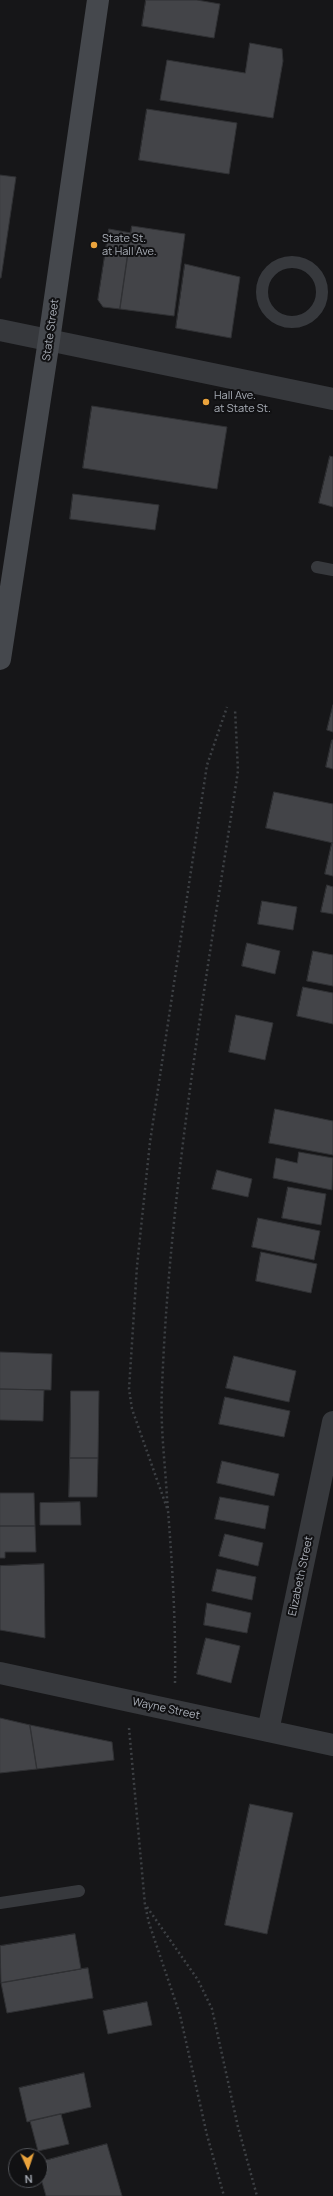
<!DOCTYPE html>
<style>
body{margin:0}
#map{position:relative;width:333px;height:2196px;overflow:hidden;background:#161618;font-family:Manrope,sans-serif}
canvas{display:block}
.north{position:absolute;left:8px;top:2148px;width:40px;height:40px;box-sizing:border-box;background:#111113;border:1px solid #4e5055;border-radius:50%;rotate:177deg;font-size:11px;font-weight:700;line-height:16px;text-align:center;color:#a9aeb7}
.north::after{content:'';display:block;margin:auto;width:14px;height:18px;background:#eaa33c;clip-path:polygon(50% 0,100% 100%,50% 72%,0 100%)}
</style>
<div id="map">
<canvas width="333" height="2196"></canvas>
<div class="north">N</div>
</div>
<script>
const context = document.querySelector('canvas').getContext('2d');
context.lineJoin = 'round';
function fill(path, color) { context.fillStyle = color; context.fill(path, 'evenodd'); }
function strokePath(path, color, width, dash) { context.strokeStyle = color; context.lineWidth = width; context.lineCap = dash ? 'butt' : 'round'; context.setLineDash(dash || []); context.stroke(path); }
function drawText(font, color, halo, rows, align = 'center') {
  context.font = font + ' Manrope,sans-serif'; context.lineWidth = 4; context.setLineDash([]); context.textBaseline = 'middle'; context.strokeStyle = halo; context.fillStyle = color; for (const [text, x, y, turn = 0] of rows) {
    context.save(); context.translate(x, y); context.rotate((+turn || 0) * Math.PI / 180); context.textAlign = isNaN(turn) ? turn : align; if (halo) context.strokeText(text, 0, 0); context.fillText(text, 0, 0); context.restore();
  }
}
const building = new Path2D(`
 M146,0H197L220,4L214,38L142,26Z
 M250,43L282,49L283,61L273,118L160,100L167,60L245,73Z
 M147,109L237,123L229,174L139,160Z
 M0,175L16,177L1,278H0Z
 M132,226L185,234L174,316L120,309Z
 M109,229L131,233L120,309L103,307L98,300Z
 M185,264L240,277L231,338L176,328Z
 M92,406L227,427L217,489L83,468Z
 M330,456L333,457V507L319,503Z
 M73,494L159,505L155,530L70,519Z
 M333,705V732L327,730Z
 M332,740H333V769L326,767Z
 M274,792L333,804V843L266,828Z
 M332,843H333V876L325,874Z
 M327,885L333,887V914L321,912Z
 M262,901L297,907L293,930L258,924Z
 M247,943L280,951L275,974L242,966Z
 M313,951L333,955V986L307,981Z
 M303,987L333,993V1024L297,1016Z
 M236,1015L273,1023L265,1060L229,1052Z
 M275,1109L333,1121V1155L269,1143Z
 M299,1152L333,1158L332,1190L273,1178L276,1158L297,1163Z
 M217,1170L252,1179L248,1197L212,1189Z
 M288,1187L326,1194L321,1225L282,1218Z
 M258,1218L320,1231L314,1260L252,1247Z
 M261,1252L317,1264L311,1293L256,1281Z
 M0,1352L52,1354L51,1390L0,1389Z
 M234,1356L296,1371L289,1402L226,1388Z
 M0,1389L44,1390L43,1421L0,1420Z
 M71,1391H99L98,1458H70Z
 M225,1397L290,1411L284,1437L219,1424Z
 M70,1458H98L97,1497H69Z
 M222,1461L279,1474L274,1496L217,1483Z
 M0,1493H34L35,1526H0Z
 M220,1497L269,1506L265,1529L215,1519Z
 M80,1502L81,1525H40V1503Z
 M0,1526H35L36,1552H5V1558H0Z
 M225,1534L263,1543L258,1566L219,1556Z
 M44,1564L45,1638L0,1630V1566Z
 M217,1569L256,1577L252,1600L212,1591Z
 M207,1603L251,1613L247,1633L204,1625Z
 M206,1638L240,1646L231,1683L197,1674Z
 M0,1718L30,1725L37,1769L0,1773Z
 M30,1725L112,1742L114,1760L37,1769Z
 M250,1804L293,1813L267,1934L225,1925Z
 M75,1934L81,1969L1,1983L0,1946Z
 M88,1968L93,1998L7,2013L1,1983Z
 M147,2002L152,2025L108,2034L103,2011Z
 M84,2073L91,2107L27,2122L19,2088Z
 M61,2114L69,2144L38,2151L30,2121Z
 M107,2144L122,2196H46L40,2175V2162Z`);
const path = new Path2D(`
 M167,1508L132,1409L129,1389L137,1266L150,1142L207,765L227,707
 M175,1683C176,1622 172,1559 167,1498C165,1462 160,1425 162,1388C170,1181 207,976 238,771L235,709
 M129,1728L145,1905L149,1923L180,2015L207,2135L224,2196
 M147,1907L198,1980L212,2009L238,2127L257,2196`);
const lane = new Path2D(`
 M262 292a30 30 0 1 1 60 0a30 30 0 1 1-60 0Z
 M317,567L333,570
 M0,1903L79,1891`);
const street = new Path2D(`
 M0,330L333,399
 M0,1673L333,1745
 M268,1731L333,1422`);
const secondary = new Path2D(`
 M0,659L49,340L98,0`);
const markers = [
 [94,245,4,"#eaa33c"],
 [206,402,4,"#eaa33c"]
];
const poiNames = [
 ["State St.",102,239],
 ["at Hall Ave.",102,252],
 ["Hall Ave.",214,396],
 ["at State St.",214,409]
];
const streetNames = [
 ["State Street",51,330,-82],
 ["Elizabeth Street",301,1576,-78],
 ["Wayne Street",166,1709,12]
];
fill(building, '#434448');
strokePath(building, '#303134', 1);
strokePath(path, '#3d4044', 2.5, [2, 3]);
strokePath(lane, '#37393d', 12);
strokePath(street, '#37393d', 22);
strokePath(secondary, '#45484d', 22);
for (const [x, y, r, color] of markers) { const dot = new Path2D(); dot.arc(x, y, r, 0, 2 * Math.PI); context.fillStyle = color; context.fill(dot); strokePath(dot, '#111113', 1.5); }
drawText('11px', '#a9aeb7', '#111113', poiNames, 'left');
drawText('11px', '#a9aeb7', '#111113', streetNames);
</script>
